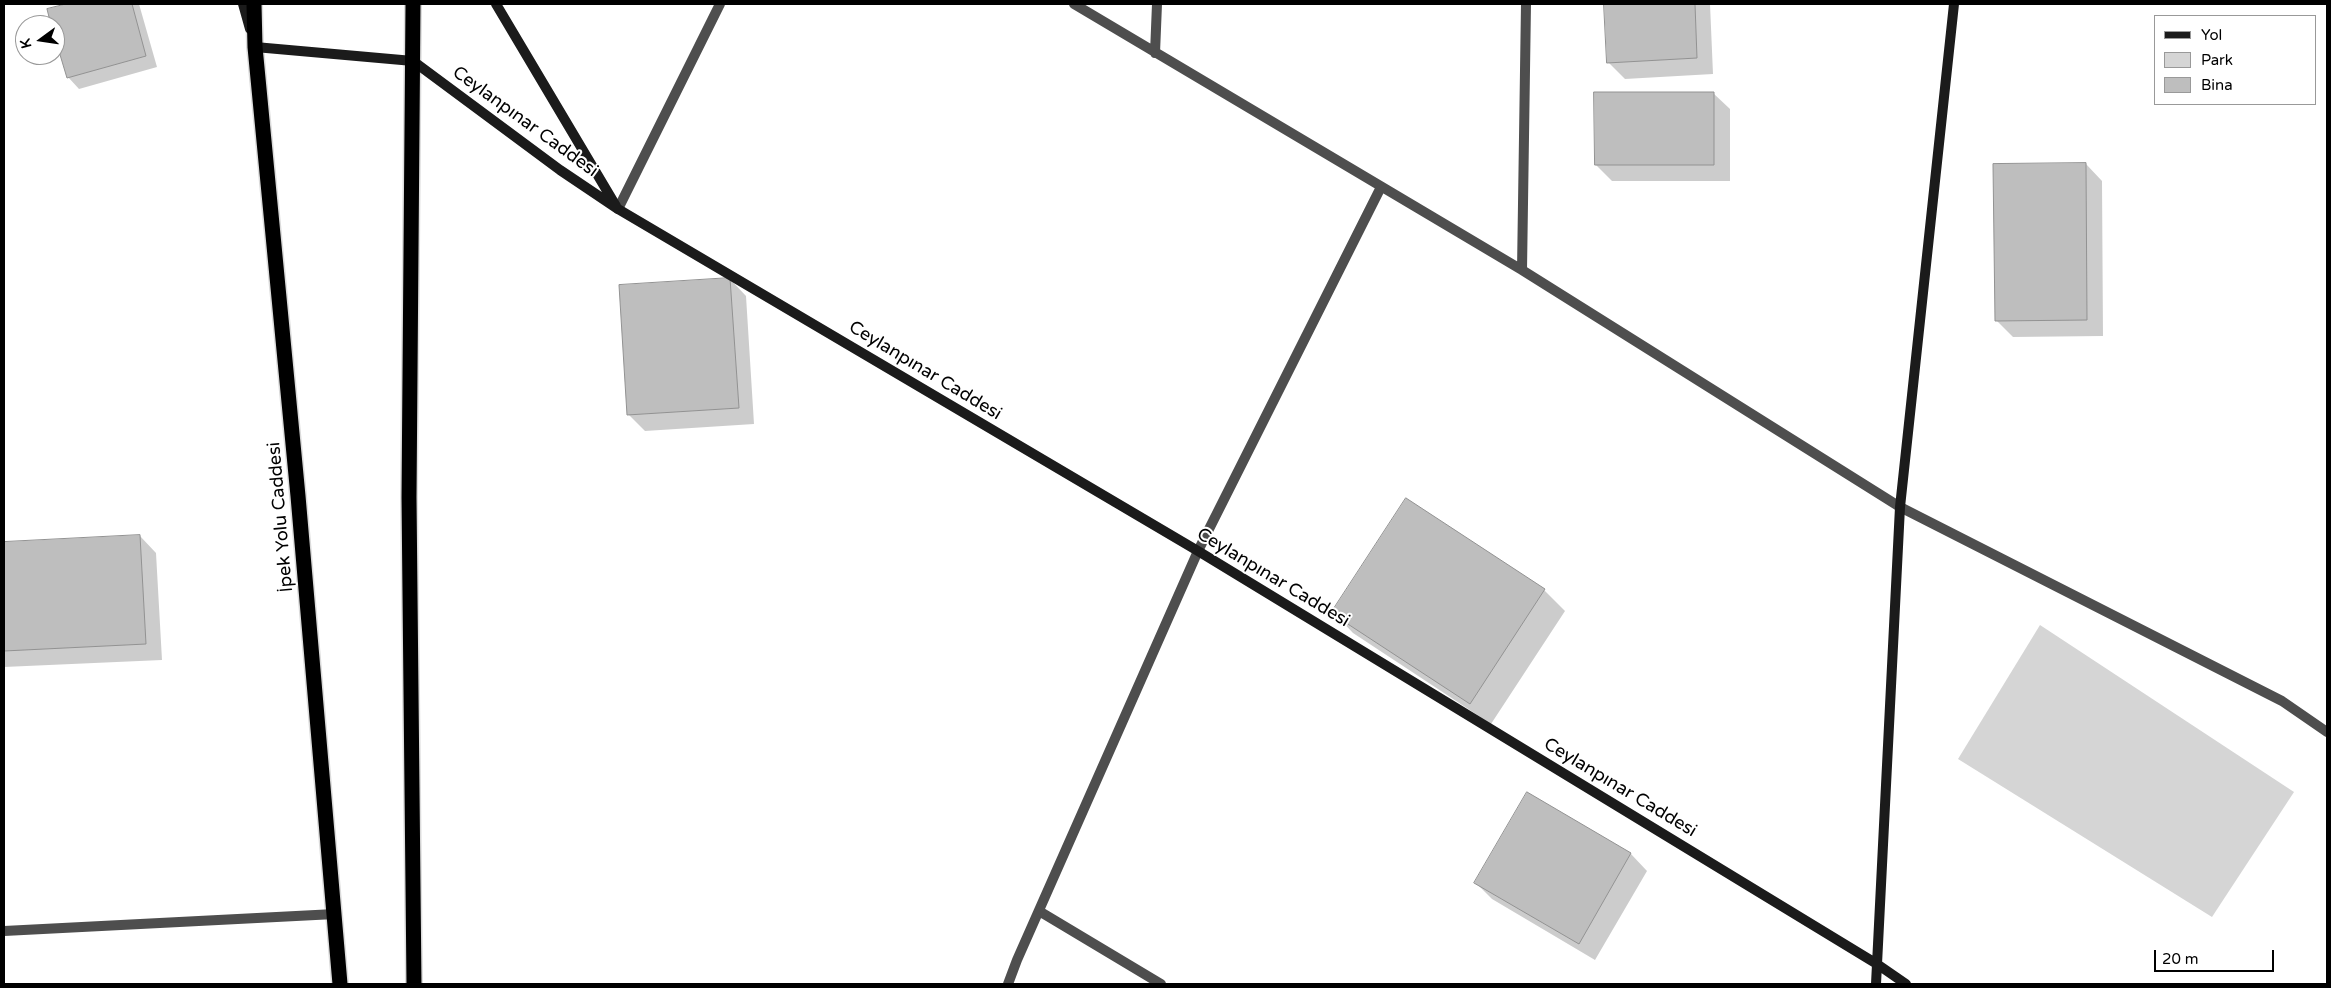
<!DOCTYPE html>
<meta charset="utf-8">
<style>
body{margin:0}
#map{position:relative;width:2331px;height:988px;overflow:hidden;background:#fff;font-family:"Varela Round",sans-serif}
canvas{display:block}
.frame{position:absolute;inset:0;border:5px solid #000;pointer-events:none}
.legend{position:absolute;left:2154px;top:15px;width:162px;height:90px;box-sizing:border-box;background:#fff;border:1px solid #999;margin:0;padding:6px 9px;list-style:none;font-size:15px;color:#000}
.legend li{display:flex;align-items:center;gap:10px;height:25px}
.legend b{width:25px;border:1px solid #999}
.north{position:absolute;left:15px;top:15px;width:50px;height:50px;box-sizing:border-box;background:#fff;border:1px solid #999;border-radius:50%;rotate:256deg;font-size:14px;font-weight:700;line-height:20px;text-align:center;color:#000}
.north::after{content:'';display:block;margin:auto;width:18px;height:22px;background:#000;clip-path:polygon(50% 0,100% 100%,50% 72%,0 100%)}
.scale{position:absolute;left:2154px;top:950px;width:120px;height:22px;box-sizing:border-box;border:2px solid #000;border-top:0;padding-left:6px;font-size:15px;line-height:18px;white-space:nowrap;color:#000;-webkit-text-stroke:4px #fff;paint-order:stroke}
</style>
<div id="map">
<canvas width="2331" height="988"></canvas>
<div class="frame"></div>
<ul class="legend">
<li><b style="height:6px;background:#1b1b1b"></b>Yol</li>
<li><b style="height:14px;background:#d5d5d5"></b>Park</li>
<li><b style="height:14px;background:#bebebe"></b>Bina</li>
</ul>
<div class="north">K</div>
<div class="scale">20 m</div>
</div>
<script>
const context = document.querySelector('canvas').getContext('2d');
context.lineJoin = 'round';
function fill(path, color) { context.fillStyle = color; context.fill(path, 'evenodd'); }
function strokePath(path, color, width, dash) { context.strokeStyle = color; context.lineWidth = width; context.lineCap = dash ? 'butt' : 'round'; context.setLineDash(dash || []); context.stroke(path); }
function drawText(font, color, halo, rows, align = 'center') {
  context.font = font + ' "Varela Round",sans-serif'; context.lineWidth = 4; context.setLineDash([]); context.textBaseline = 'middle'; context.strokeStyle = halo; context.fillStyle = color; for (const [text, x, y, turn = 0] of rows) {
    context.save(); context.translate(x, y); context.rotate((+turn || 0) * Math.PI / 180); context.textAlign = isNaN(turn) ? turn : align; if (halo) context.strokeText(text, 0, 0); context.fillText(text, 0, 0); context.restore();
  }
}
const green = new Path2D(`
 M2040,625L2294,792L2212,917L1958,759Z`);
const shadow = new Path2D(`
 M71,4H139L157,67L79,89L68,77L55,33V25H53L48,10Z
 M1605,4H1710L1713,74L1625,79L1608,62Z
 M1713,93L1730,109V181H1612L1596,165Z
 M2086,164L2102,181L2103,336L2013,337L1996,320Z
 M730,279L746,296L754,424L645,431L628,414Z
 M1406,499L1544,590L1565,611L1491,724L1353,633L1333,612Z
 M140,536L156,553L162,660L4,667V544Z
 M1527,794L1631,854L1647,871L1595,960L1492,899L1475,882Z`);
const building = new Path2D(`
 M66,4H132L146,56L67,78L55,38V25H51L47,9Z
 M1604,4H1695L1697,58L1607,63Z
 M1594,92H1714V165H1595Z
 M2086,163L2087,320L1995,321L1993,164Z
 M730,278L739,408L627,415L619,285Z
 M1406,498L1545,589L1470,704L1331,613Z
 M140,535L146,644L4,651V542Z
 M1527,792L1631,853L1579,944L1474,883Z`);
const street = new Path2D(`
 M1074,4L1522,270L1900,507L2282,701L2327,732
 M1155,53L1157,4
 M618,209L720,4
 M1522,270L1526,4
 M1039,911L1161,984
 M4,931L335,914
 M1008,984L1017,960L1198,551L1381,187`);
const secondary = new Path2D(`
 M243,4L250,29
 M496,4L616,206
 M254,43L255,47L413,61L560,170L618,209L1198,551L1877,964L1906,984
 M1876,984L1900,507L1954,4`);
const highway = new Path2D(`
 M254,4L255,47L298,496L340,984
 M413,4L409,497L414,984`);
const streetNames = [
 ["Ceylanpınar Caddesi",525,122,36],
 ["Ceylanpınar Caddesi",925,371,31],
 ["İpek Yolu Caddesi",281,517,-95],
 ["Ceylanpınar Caddesi",1273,578,31],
 ["Ceylanpınar Caddesi",1620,788,31]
];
fill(green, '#d5d5d5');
fill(shadow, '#0003');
fill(building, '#bebebe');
strokePath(building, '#929292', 1);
strokePath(highway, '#dbdbdb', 18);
strokePath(street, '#4e4e4e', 10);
strokePath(secondary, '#1b1b1b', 10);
strokePath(highway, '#000', 15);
drawText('18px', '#000', '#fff', streetNames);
</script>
